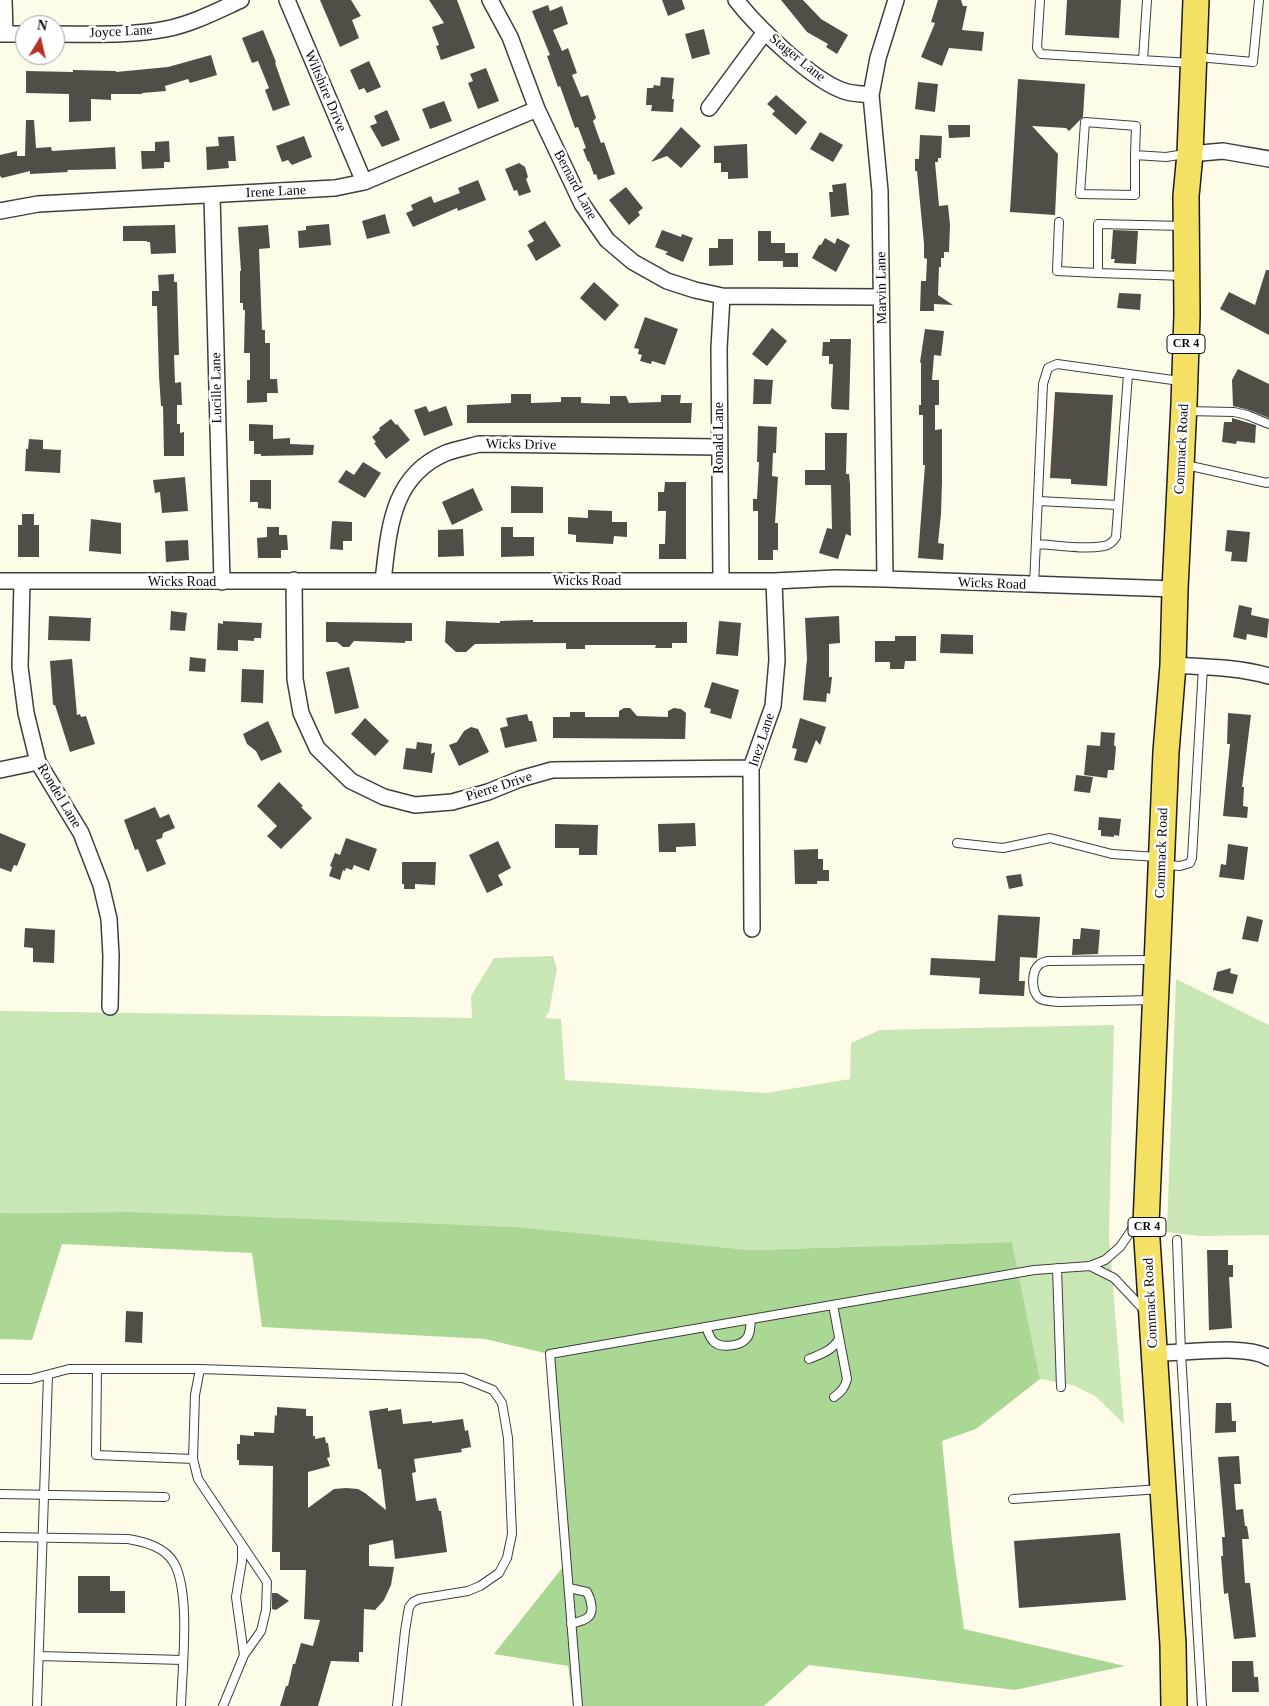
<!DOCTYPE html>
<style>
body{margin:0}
#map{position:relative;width:1269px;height:1706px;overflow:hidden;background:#fefce9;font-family:"Times New Roman",serif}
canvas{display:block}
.north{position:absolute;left:15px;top:15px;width:50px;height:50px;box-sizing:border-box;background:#fff;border:1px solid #9d9d9d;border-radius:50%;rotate:9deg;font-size:14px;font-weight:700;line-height:20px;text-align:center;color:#0b0b0b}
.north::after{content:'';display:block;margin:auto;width:18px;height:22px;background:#b53128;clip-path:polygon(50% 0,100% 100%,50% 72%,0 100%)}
</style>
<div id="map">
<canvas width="1269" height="1706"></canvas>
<div class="north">N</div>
</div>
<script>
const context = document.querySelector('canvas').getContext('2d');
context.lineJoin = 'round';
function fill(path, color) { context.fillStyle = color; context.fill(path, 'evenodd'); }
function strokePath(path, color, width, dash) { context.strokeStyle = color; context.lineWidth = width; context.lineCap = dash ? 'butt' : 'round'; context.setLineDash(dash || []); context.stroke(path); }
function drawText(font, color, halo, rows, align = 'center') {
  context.font = font + ' "Times New Roman",serif'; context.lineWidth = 5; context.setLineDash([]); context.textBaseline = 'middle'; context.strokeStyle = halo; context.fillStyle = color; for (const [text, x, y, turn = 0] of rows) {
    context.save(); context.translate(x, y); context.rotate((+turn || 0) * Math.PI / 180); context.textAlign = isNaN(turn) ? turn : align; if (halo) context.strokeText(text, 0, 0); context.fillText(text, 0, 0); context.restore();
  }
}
const green = new Path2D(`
 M553,956L557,969L549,1012L545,1018L561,1019L565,1080L766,1093L850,1079L851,1043L880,1030L1114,1025L1109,1236L1124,1424L1095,1396L1073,1385L1040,1379L1012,1242L749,1250L567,1233L130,1212L0,1213V1011L472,1018L471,996L494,958Z
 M1176,979L1269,1025V1235L1198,1236L1167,1232Z`);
const forest = new Path2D(`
 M130,1212L515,1227L749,1250L1012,1242L1040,1379L976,1429L942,1441L952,1542L964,1629L1125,1666L1015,1690L809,1665L764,1706H573L568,1666L494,1654L562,1568L555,1433L549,1354L485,1339L262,1327L252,1253L62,1244L32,1340L0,1339V1213Z`);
const building = new Path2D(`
 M320,0H351L361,16L352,20L359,38L340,47Z
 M429,0H457L475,48L441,60L436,46L439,45L432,27L444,23Z
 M662,0H682L685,9L668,16Z
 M781,0H803L821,19L848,35L837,54L826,47L828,44L807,32Z
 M938,0H961L963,6H967L962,30L984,32L982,51L949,48L942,66L921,57L935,23L931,22Z
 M1067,0H1121L1119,38L1065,35Z
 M548,5L550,11L562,6L568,24L553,30L562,51L568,48L577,73L572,75L581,97L588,95L596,118L593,121L601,143L604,142L615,174L598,180L596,174L594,175L589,161L588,162L583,149L586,148L578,127L575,128L560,86L558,87L547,56L550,55L532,11Z
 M704,29L710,54L692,59L685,34Z
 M263,30L276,62L275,63L290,105L273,111L265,90L269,88L258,61L252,63L242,38Z
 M211,55L217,75L190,83L188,79L165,86L166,91L142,93V94H111V100L91,99V121L69,122V94L26,93V71L73,72V70L116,71V72L168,67Z
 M369,61L381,87L367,93L364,88L359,90L350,70Z
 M486,68L499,101L478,109L468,83L473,81L470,74Z
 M661,77L674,78L672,99H674L673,112L651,111L652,105H646L647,88H653L654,85L660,86Z
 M1018,79L1085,84L1083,117L1069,131L1066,128L1032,126L1058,154L1055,215L1010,212Z
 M918,82L938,84L935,112L915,109Z
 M776,95L807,122L796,135L772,114L775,111L767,104Z
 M444,101L452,121L430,129L422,109Z
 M387,110L400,140L382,147L370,126L377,123L374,116Z
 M26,120H34L36,148L51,147L52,151L115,147L116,169L67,170L68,172L30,174V171L2,178L0,176V155L17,151V156H25Z
 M948,125H970V137L949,138Z
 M681,127L701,146L681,168L667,156L651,162Z
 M820,132L843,145L833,162L810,149Z
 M920,135L942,136L941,158H938V162H935L939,206L948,205L950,225L949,252H944V258H941V267H939L938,295L953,305L934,304V311H920L921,281H926L927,259L924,258V244L917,171H915V159H919Z
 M234,136L236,161H228L229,168L207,170L206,147L219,146L218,137Z
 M304,136L312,157L292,165L288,160L282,162L276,146Z
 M169,141L170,162H164V168L142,169L141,151H155V142Z
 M747,144L748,178L728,179V172H721V163H714V146Z
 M519,163L525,167L528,177L526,179L531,192L519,196L517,190L514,191L505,169Z
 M478,180L486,200L458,211L457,208L413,227L406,213L413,210L411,205L431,196L434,203L460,193L458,188Z
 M846,183L849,215L831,217L829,192H833L832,185Z
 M626,187L643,208L638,212L640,215L629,225L609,200Z
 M385,214L390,233L367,239L362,221Z
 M545,221L561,246L536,261L527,245L534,241L528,231Z
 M329,224L331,245L299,248L298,231L306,230V226Z
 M175,225L176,253L151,254L150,242H147V241H123V226Z
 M268,225L270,248L259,249L262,330H265V343H270V379H277L278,393H267V402L247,403V380H250V353H244L245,310H243V303H240V271H241L238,227Z
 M662,230L681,237L682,234L693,238L683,262L665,254L668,252L655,247Z
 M1113,230L1138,231L1136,264L1114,263L1115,259H1111Z
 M758,231H771V243H785V253H798V267H783V261H758Z
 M825,238L835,244L837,238L850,245L836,272L812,258L819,245H821Z
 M718,239H733V265L709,266V248H718Z
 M1266,270H1269V335L1220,309L1229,292L1255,305Z
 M174,274V282H177L179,355H174L175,383L181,382L182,405H177V424H180V433L184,432V456H164L163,406H161L159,376L157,306H152V291H159L158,275Z
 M594,282L619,305L605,321L580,298Z
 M1119,293L1141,294L1140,310L1117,308Z
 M645,317L678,329L665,365L652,361L651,364L640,361L642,355L638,354L639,349L634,348Z
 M772,328L787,341L767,366L752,354Z
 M925,329L944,331L941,356L934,355L932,380H939V405H935V430L942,429V482L941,514L938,543L944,544L943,560L918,558L925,465H923V415H919V405H921V363L920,362Z
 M830,339H851L849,410L832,409L831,406L833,364H829V356H822L823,342H830Z
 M1238,369L1269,384V418L1249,410L1233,406L1232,380Z
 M754,379L773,380L771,404H753Z
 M1055,392L1113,395L1107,486L1071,484V479L1050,478Z
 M511,394H531V403L561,402V397H581V403L610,404V396H626L629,403L661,402V395H681L680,403H692L691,423H467V405L511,403Z
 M426,406L429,412L446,406L453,425L424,436L414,410Z
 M1232,418L1256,425L1255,443L1237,441L1236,444L1222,442L1224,422H1232Z
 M391,419L396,425L397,424L410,440L386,459L374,443L376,442L372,437L380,430L379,428Z
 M249,424L273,425V439L290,438V444L314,445L313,455L261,456V454H254V441H249Z
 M758,426L777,427L776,453H773L772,476L778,477L775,523H778V550H773V560H758V511H753V499H757L759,462H757Z
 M825,433H847L846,474H849L850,484L851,536L846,534L838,559L819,553L827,528L832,529L831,485H805V470H825Z
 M29,439L43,440V449L61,450L60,473L25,471L26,449H28Z
 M363,462L381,473L365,498L338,482L346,470L354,475Z
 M185,477L188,511L162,513L160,492L155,493L153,480Z
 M250,480H271V509L258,508V502H250Z
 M665,482H686V559H659V544H665L666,511H658V492H664Z
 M511,486L543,487V513H511Z
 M473,488L483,510L452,525L442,502Z
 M588,510L612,511V522H627V537L614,536L613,544L576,542V535L568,534V517L588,518Z
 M22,514H34V525H39V557H18V525H22Z
 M91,519L121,523V554L89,551Z
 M333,521L352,522V541H343V550L330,549L332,522Z
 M267,527H279V535H287L288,550H281V558H258L257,538L267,537Z
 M501,527H513V537H534V556L501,557Z
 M463,529L464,556L438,557V530Z
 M1227,530L1250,532L1247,562L1231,561L1232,552L1225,551Z
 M188,540L189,560L166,562L165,541Z
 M1239,605L1252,608L1251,615L1269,619L1267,638L1247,634L1246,640L1233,637Z
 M171,611L187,613L185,631L170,630Z
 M49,616L91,618L90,641L48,640Z
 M839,616L840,643L829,644V677H832L830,694L827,693L826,702L803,700L807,659L805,618Z
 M533,620V622H687V643H672V648H655L656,645H585V649H566V643L475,644L466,652H456L445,642L446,621L500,623V621Z
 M223,621L262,623L261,638H254V641L238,640V651L217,650L218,623L223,624Z
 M719,621L741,623L738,656L716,654Z
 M326,622L412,623V641H405V643L354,641L349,647H343L337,642H326Z
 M941,634L973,635V654L940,653Z
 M895,636H916V661H905L904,669H890V662H875V641H895Z
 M190,657L206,659L205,672L189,671Z
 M72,659L77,715L80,714L81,717L86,716L95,744L70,752L55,705H53L50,661Z
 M349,667L359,708L335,714L326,672Z
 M242,669L264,670L263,703L241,702Z
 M712,682L739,690L731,719L710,713L711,709L704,707Z
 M624,708H630L637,716L668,717V711L674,708L681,709L686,713L685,739L553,738V717H570V712H585V717H619V711Z
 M1228,713L1251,715L1242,787H1244L1243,806L1248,807L1247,818L1223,816L1230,744H1227Z
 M527,714L529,721H532L537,741L505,748L500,728L508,726L506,718Z
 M365,718L389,741L375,756L351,734Z
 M800,718L826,727L820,745L816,740L807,763L794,760L797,749L792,748Z
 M268,721L282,752L261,761L256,751L247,744L243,734Z
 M471,727L478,729L489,752L459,766L449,745L457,742L464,731Z
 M1101,732L1115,733L1114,745L1116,747L1114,770H1108L1107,778L1084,775L1087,745L1100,746Z
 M417,742L432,744L431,754L435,752L432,773L403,769L406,748L416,749Z
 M1076,775L1093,777L1090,793L1074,791Z
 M279,782L303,806L301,807L312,818L281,849L267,836L277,826L257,806Z
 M155,807L160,818L169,814L175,828L163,833L162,838L156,840L166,864L147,872L138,849L135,850L124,820Z
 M1099,817L1121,819L1119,836L1114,835V837L1101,836V830H1098Z
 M695,823L696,846L676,847V852H659L658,824Z
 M555,824L598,825L597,855H579V848H555Z
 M0,833L26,844L17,866L14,865L11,872L0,868Z
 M346,838L377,849L369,871L354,865L352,870L346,868L345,871L343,870L340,880L329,876L332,867L330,866L335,853L340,855Z
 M498,841L511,868L498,875L503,885L487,893L469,855Z
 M1228,844L1248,847L1244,880L1219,877L1221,864L1226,865Z
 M818,849V859H823V870H829V881H817V884H795L794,850Z
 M402,862H436L435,885L415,884V889H404V884H402Z
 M1021,874L1023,886L1009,889L1006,876Z
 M998,915L1040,917L1037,958L1020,957L1019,981H1025L1024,996L979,994L980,978L930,975L931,958L995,961Z
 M1247,916L1263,920L1258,942L1242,939Z
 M25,928L55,930L54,963L33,962V948L24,947Z
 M1081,928L1100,930L1098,954L1072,955L1073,939H1080Z
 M1231,968L1230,973L1238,975L1233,994L1213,990L1217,972Z
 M1207,1250H1228V1265H1233V1277H1229L1232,1328L1209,1330Z
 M126,1311L143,1312L142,1343L125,1342Z
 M1216,1403H1231L1232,1421H1236V1432L1215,1433Z
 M277,1407L306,1409V1416H313V1436H315V1439L325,1437L326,1443H328L330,1457L327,1458L330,1466L308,1472V1508L334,1489L346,1488L358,1489L365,1493L386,1510L381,1469H378L369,1411L388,1408V1411L401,1409L403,1424L432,1421V1423L463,1419L465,1431L468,1430L471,1447L461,1449L462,1452L414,1459L416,1472L412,1473L416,1501L436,1498L439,1511H441L447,1552L395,1559L393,1540L369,1545V1566L394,1567L391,1585L384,1600L375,1610L364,1609L363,1652H359V1662L331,1661L318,1706H280L286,1686H288L293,1664H295L301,1643L313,1646L320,1620L304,1619L306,1570H280V1552H272L273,1466L239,1465V1460H237V1444H240V1435L254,1436V1432L274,1433L275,1415L277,1416Z
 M1239,1456L1241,1484H1234L1236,1510L1243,1509L1245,1526H1247L1249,1539H1242L1245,1583H1250L1256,1637L1234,1639L1228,1593L1224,1594L1221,1556H1223L1222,1537H1225L1218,1457Z
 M1120,1533L1126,1600L1019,1608L1014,1541Z
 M78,1576H110V1591H125V1613H78Z
 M272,1593H277L289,1601L276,1610L272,1609Z
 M1232,1661H1253L1254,1677H1258L1259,1692H1232Z`);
const service = new Path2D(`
 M1040,0L1037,48L1041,54L1191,63
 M1198,57L1253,62L1259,0
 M1143,60L1147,0
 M1135,155V195L1080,194L1085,122L1136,126L1135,155L1166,157L1185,154
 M1059,222L1057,271L1098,273
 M1183,226L1098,224V273L1185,276
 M1186,411L1234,412L1247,415L1269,424
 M1186,465L1267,483L1269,482
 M1038,501L1118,505
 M1036,544C1058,545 1082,550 1104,546C1110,545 1113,542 1116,537L1128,374
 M1034,585L1043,384L1048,368L1057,364L1180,381
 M957,843L1003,848L1050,838L1112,854L1157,857
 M1166,865L1180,866L1190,863L1192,858L1203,667
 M1153,960L1048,961C1047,961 1040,963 1040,964C1031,970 1031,991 1039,998C1044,1002 1053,1001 1059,1002L1153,1000
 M1177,1240L1181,1353L1202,1706
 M1090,1266L1114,1278L1146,1312
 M1057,1268L1061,1387
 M833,1305L847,1379C845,1388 841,1392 834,1397
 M706,1327C708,1332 710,1338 713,1341C720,1349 740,1346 746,1339C751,1334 750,1326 751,1319
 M809,1359C821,1354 832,1351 839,1339
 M97,1369L96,1455L193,1459
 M0,1379H31L69,1369H200
 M0,1494L165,1497
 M1013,1499L1161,1489
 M0,1537L128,1539C145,1542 165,1547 174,1563C191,1593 182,1670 181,1706
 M242,1546V1561L236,1597L244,1655
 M569,1588L587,1592C591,1599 595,1613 587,1618C583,1621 576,1622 571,1624
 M39,1656L183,1660
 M37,1706L48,1375
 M223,1706L244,1655L261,1631L266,1610L267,1582L198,1479L193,1459L195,1395L200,1369L463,1378L493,1390L502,1403L508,1438L512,1534L507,1558L499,1573L480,1586L468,1591L419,1599L413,1602L409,1607L405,1631L397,1706
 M578,1706L550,1354L1034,1270L1090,1266L1105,1260L1120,1247L1139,1219`);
const minor = new Path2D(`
 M4,0L5,33
 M287,0L364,182
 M490,0L510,37L537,109L582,204L607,240L633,262L667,281L695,290L722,296L881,297
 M736,0C757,27 813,81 844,91C853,94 863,94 871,95
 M0,34H25
 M55,34C92,34 130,36 166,29C192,24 217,11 241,0
 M709,108L765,32
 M1190,154L1223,151L1269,159
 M212,195L222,582
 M0,211L38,204L335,188L364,182L537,109
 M885,579L880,191L871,95L878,58L896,0
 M294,580L295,679L301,713L317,748L351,781L384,797L415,805L452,802L488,792L520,779L552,770L751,768
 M721,580L719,348L722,296
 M0,581H774L836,578L885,579L1175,589
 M383,581C389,530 391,476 446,453C456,449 469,447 479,444L719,447
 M22,582L20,667L26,713L38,762L81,833L101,885L109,919L111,956L110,1007
 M1173,665C1205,667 1238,667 1269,676
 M0,770L38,762
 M752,929L751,768L773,706L777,660L774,581
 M1154,1353C1183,1354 1246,1343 1269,1358`);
const primary = new Path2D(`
 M1174,1706L1173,1645L1146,1224L1166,752L1173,665L1175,589L1184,404L1187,315L1186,196L1190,154L1196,0`);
const shields = [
 [1186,344,38],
 [1147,1227,38]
];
const shieldNames = [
 ["CR 4",1186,344],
 ["CR 4",1147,1227]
];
const streetNames = [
 ["Joyce Lane",121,32,-3],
 ["Stager Lane",797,58,39],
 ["Wiltshire Drive",325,91,67],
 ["Bernard Lane",575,185,62],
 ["Irene Lane",276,192,-3],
 ["Marvin Lane",882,288,-91],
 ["Lucille Lane",217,388,-91],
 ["Ronald Lane",719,438,-90],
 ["Wicks Drive",521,445,1],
 ["Commack Road",1182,449,-87],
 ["Wicks Road",587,581],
 ["Wicks Road",182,582],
 ["Wicks Road",992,584,2],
 ["Inez Lane",762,740,-72],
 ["Pierre Drive",499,787,-18],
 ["Rondel Lane",59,796,59],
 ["Commack Road",1162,853,-88],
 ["Commack Road",1151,1303,-93]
];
fill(green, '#c9e6b5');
fill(forest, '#abd795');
fill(building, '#534d48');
strokePath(service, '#3e3e3e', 10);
strokePath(minor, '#3e3e3e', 18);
strokePath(primary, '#1c1c1c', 28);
strokePath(service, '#fff', 8);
strokePath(minor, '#fff', 15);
strokePath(primary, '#f4e063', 25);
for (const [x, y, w] of shields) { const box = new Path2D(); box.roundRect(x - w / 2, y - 9.5, w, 19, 4); context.fillStyle = '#fff'; context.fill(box); strokePath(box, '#0b0b0b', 1); }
drawText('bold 12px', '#0b0b0b', null, shieldNames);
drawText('14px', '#0b0b0b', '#fff', streetNames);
</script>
